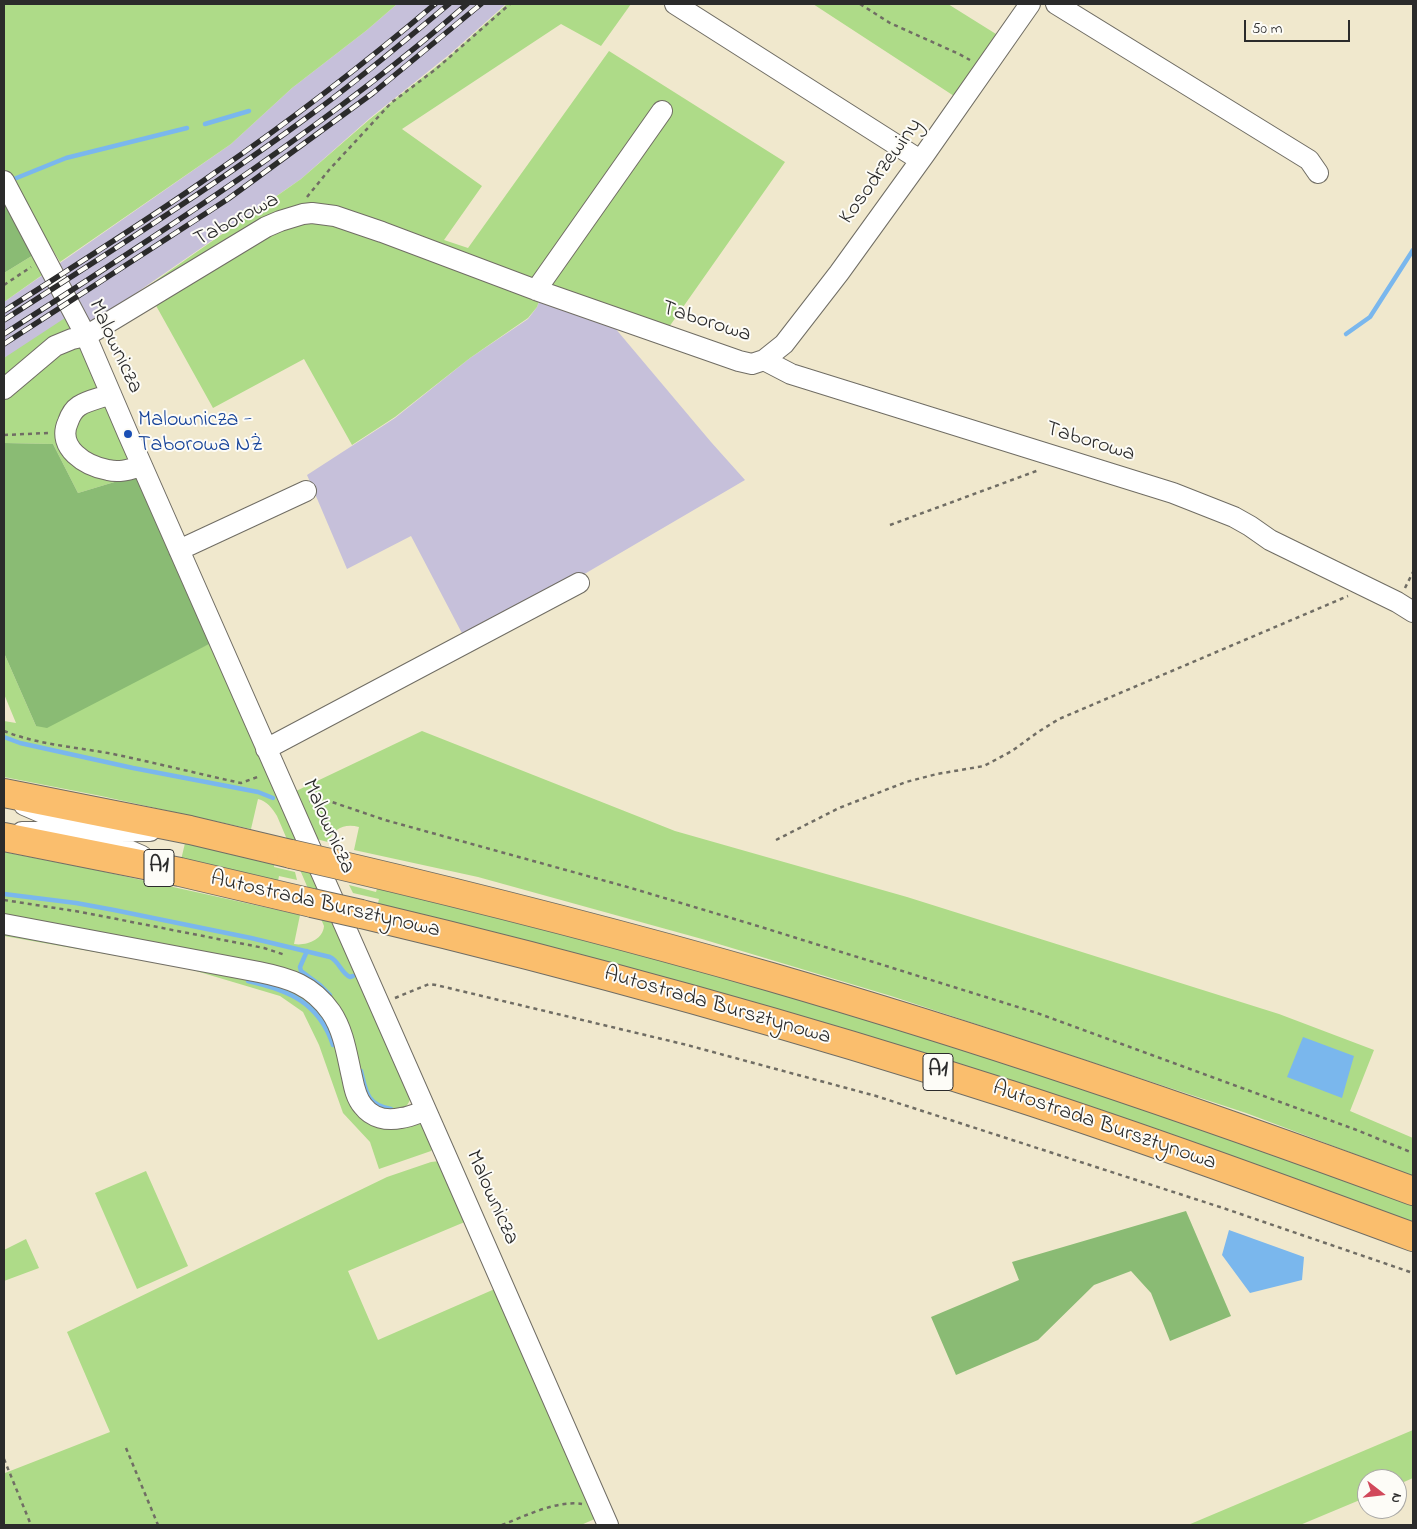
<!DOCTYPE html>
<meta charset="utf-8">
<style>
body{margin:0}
#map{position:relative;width:1417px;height:1529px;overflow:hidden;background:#f0e8cd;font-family:"Indie Flower",sans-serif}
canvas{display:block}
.frame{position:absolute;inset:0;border:5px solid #2b2b2b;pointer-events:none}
.north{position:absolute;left:1357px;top:1469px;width:50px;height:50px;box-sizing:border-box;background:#fdfcf7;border:1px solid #a9a8a5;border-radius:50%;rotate:106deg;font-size:14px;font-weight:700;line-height:20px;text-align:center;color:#2b2b2b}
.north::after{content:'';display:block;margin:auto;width:18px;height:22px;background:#d1495b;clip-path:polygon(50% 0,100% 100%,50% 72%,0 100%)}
.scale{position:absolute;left:1244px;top:20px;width:106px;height:22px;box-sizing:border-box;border:2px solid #2b2b2b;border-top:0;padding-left:6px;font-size:15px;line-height:18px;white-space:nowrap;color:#2b2b2b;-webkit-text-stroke:4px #fdfcf7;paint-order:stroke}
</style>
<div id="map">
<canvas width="1417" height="1529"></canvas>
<div class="frame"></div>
<div class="north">N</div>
<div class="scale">50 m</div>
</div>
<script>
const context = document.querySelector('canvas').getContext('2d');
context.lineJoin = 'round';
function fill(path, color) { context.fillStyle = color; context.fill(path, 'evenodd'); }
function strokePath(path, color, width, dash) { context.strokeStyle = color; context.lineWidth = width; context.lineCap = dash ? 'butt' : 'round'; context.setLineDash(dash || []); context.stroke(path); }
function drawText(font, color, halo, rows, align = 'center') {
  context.font = font + ' "Indie Flower",sans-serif'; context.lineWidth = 4; context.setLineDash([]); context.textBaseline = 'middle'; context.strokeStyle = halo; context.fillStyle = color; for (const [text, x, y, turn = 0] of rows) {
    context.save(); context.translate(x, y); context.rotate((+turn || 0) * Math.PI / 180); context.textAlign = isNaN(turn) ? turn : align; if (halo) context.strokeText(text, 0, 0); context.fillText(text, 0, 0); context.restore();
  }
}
const industrial = new Path2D(`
 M397,4H506L450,54L370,118L301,179L97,320L4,358V302L231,144L292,88L367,30Z
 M539,302L604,315L711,442L745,480L581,576L465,639L411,536L347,569L307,475L395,418L470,358L528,319L537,307Z`);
const green = new Path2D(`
 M4,4H397L367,30L292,88L231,144L60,262L4,168Z
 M507,4H631L601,46L561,24L402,129L482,186L444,240L468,248L609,51L785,162L669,327L324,207L97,320L148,286L301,179L370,119L451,55Z
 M813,4H948L996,34L954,96Z
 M330,222L539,301L537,307L528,318L470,358L395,417L352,445L304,359L213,408L154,302L283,224Z
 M35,254L45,273L4,302V273Z
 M68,316L75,332L4,382V358Z
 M80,342L141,474L78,493L53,444L4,443V394L22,378Z
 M213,642L411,1096C409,1105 405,1108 398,1112L371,1105L324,993L4,917V852L96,870L300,915L294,944C306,946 323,940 324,926L277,816C272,808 267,801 258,799L251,829L101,796L4,777V721L16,723L4,694V653L36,726Z
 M422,731L675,831L907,897L1279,1014L1374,1050L1350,1111L1413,1138V1176L1246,1113L891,996L702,939L478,877L354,850L359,827C345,823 334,828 328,842L316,839L294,792Z
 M186,839L275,859L274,867L295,872L297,880L279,876L277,886L180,864Z
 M379,882L531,921L1002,1057L1413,1201V1228L377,907L379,899L353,893L349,885L376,892Z
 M4,930L274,981L303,993L332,1029L348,1095L417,1123L423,1124L435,1145L431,1151L379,1169L370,1142L343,1113L319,1045L303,1012L280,996L186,968L4,936Z
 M440,1161L467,1221L348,1271L378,1340L497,1288L597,1518L581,1525H4V1471L5,1473L110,1432L67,1332L387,1177L431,1162Z
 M146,1171L188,1266L137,1289L95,1193Z
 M26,1239L39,1268L4,1281V1250Z
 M1413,1430V1478L1397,1485V1479H1367V1497L1300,1525H1188Z`);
const forest = new Path2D(`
 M4,196L35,254L4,273Z
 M4,443L53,444L78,493L141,474L213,642L47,728L36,726L4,653Z
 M1186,1211L1231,1316L1170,1341L1151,1293L1131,1271L1094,1285L1038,1340L956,1375L931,1317L1019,1280L1012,1262Z`);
const water = new Path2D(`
 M1303,1037L1354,1056L1342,1098L1287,1077Z
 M1229,1230L1304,1257L1302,1280L1250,1293L1222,1255Z`);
const stream = new Path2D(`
 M205,124L249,111
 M14,179L66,158L187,128
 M1346,334L1370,317L1413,250
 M4,737L20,743L133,768L258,792L273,798
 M4,894L76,903L114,910L251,938L330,957C339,961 341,973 350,977L353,976
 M307,951L300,967L301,971L320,985L330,995
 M248,981C288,990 319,1002 333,1045
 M361,1071C366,1092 367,1105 391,1109`);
const path = new Path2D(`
 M860,4L890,23L959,54L970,60
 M307,197L329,170L391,103L436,69L510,4
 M4,285L31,267
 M4,435L48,433
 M890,525L1039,470
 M1405,588L1413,572
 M4,731C39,745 77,747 113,754C156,763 199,774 241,783L260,776
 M309,801L315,800L329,801L385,820L631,888L761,927L1037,1013L1354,1129L1413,1153
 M776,840L839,808L906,782L937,774L984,766L1012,751L1038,732L1059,719L1348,596
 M4,900L81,912L264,948L285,955
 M395,998L429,984L436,985L687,1045L876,1096L1223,1208L1413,1273
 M126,1448L158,1525
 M4,1459L31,1525
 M502,1525C525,1516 557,1500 582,1504`);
const minor = new Path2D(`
 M675,4L920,160
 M1056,4L1309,160L1318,173
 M4,181L86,336L128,434L444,1151L608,1525
 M536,290L662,111
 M764,360L784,344L839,273L925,154L1030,4
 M4,389L55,346L72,339L86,336L266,227L280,221L303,214L312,213L335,216L382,232L536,290L739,361L752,364L764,360L791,374L1173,493L1234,517L1250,526L1270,540L1397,602L1413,612
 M111,394C101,398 88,400 79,406C73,410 70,416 68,422C56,448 86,466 108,470C120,473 131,469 142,466
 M179,550L306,491
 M266,749L579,583
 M24,805L142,856
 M22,832L150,831
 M4,924L259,972C289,978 312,985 331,1012C344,1031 347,1056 352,1077C354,1087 356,1098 363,1106C372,1118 387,1121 401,1118C410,1117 418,1113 426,1110`);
const highway = new Path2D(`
 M4,793L190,830L291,854
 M4,837L180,872L312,903
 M339,865C484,899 628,936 771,977C988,1040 1202,1113 1413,1191
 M361,914C580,966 797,1026 1011,1095C1147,1139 1280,1188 1413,1237`);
const rail = new Path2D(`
 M4,311C74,266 145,222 213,174C290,121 364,64 435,4
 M4,320C108,253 213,187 313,113C360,79 404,41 449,4
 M4,334C163,231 324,129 467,4
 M4,344L228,199L373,93L481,4`);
const highwayBridge = new Path2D(`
 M291,854L339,865
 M312,903L361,914`);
const markers = [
 [128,434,5,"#1a4fb4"]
];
const shields = [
 [159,868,30],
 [938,1072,30]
];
const shieldNames = [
 ["A1",159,868],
 ["A1",938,1072]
];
const streetNames = [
 ["Kosodrzewiny",882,172,-54],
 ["Taborowa",237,221,-28],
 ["Taborowa",706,323,18],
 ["Malownicza",114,347,65],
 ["Taborowa",1090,443,17],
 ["Malownicza",327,827,66],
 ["Autostrada Bursztynowa",325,906,13],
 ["Autostrada Bursztynowa",717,1007,16],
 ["Autostrada Bursztynowa",1104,1127,19],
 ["Malownicza",491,1198,66]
];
const transitNames = [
 ["Malownicza -",138,421],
 ["Taborowa NŻ",138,446]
];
fill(industrial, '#c6c0da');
fill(green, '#aedb88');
fill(forest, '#8abb74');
fill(water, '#7ab7ed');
strokePath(stream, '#7ab7ed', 4.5);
strokePath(minor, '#706d64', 22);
strokePath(highway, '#706d64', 30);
strokePath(path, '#706d64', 2.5, [4, 4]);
strokePath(minor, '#fff', 20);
strokePath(highway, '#fabe6d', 28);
strokePath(rail, '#2b2b2b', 5.5);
strokePath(rail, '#fdfcf7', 4, [11]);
strokePath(highwayBridge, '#706d64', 30, []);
strokePath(highwayBridge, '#fabe6d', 28);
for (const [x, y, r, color] of markers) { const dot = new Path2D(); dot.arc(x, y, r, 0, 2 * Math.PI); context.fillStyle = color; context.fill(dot); strokePath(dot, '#fdfcf7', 2); }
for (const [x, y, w] of shields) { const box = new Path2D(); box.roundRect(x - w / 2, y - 18.5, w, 37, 4); context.fillStyle = '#fdfcf7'; context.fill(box); strokePath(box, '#2b2b2b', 1); }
drawText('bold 21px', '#2b2b2b', null, shieldNames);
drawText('22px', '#2b2b2b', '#fdfcf7', streetNames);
drawText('22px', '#164399', '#fdfcf7', transitNames, 'left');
</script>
